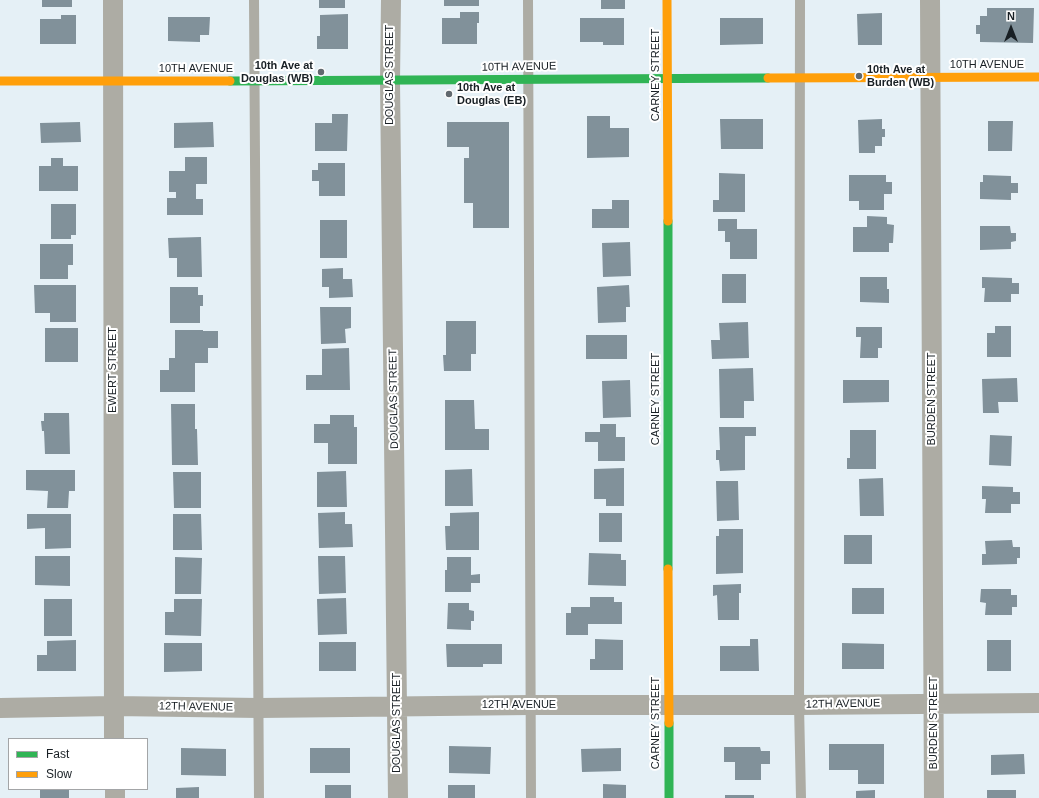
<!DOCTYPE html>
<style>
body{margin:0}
#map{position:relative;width:1039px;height:798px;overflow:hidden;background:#e5f0f6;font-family:Arial,sans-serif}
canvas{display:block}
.legend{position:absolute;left:8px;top:738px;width:140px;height:52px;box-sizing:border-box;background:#fff;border:1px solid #a3a5a7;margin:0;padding:5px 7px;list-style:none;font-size:12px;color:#181f24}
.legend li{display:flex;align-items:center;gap:8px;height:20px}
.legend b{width:20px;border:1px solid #a3a5a7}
.north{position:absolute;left:991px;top:8px;width:40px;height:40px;-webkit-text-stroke:3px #fff;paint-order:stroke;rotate:0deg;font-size:11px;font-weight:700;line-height:16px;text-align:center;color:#181f24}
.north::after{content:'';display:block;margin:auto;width:14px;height:18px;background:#181f24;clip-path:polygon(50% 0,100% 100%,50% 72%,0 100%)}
</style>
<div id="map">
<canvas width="1039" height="798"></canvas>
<ul class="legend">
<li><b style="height:5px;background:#30b455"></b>Fast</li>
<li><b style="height:5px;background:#ff9f0a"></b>Slow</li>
</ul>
<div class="north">N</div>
</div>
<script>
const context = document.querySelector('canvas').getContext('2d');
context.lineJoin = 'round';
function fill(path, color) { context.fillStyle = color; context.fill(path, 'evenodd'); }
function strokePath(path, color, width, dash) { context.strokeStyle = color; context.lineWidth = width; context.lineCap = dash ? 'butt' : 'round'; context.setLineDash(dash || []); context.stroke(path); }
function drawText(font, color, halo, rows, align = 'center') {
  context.font = font + ' Arial,sans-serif'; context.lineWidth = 4; context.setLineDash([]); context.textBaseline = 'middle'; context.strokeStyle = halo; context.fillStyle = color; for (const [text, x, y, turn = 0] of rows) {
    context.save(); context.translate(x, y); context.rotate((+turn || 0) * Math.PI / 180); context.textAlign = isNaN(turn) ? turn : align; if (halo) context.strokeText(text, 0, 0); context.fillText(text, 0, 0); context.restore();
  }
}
const building = new Path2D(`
 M42,0H72V7H42Z
 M319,0H345V8H319Z
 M444,0H479V6H444Z
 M601,0H625V9H601Z
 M987,8H1034L1033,43L980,42V34H976V25H980V16H987Z
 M460,12H479V23H477V44H442V18H460Z
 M882,13V45H858L857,14Z
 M348,14V49H317V36H320V15Z
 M61,15H76V44H40V19H61Z
 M168,17H210L209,35H200V42L168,41Z
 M580,18H624V45H603V42H580Z
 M720,18H763V44L720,45Z
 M332,114H348L347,151H315V123H332Z
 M587,116H610V128H629V157L587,158Z
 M720,119H763V149H721Z
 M882,119V129H885V137H882V146H875V153H859L858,120Z
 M988,121H1013L1012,151H988Z
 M80,122L81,142L41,143L40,123Z
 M213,122L214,147L174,148V123Z
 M447,122H509V228H473V203H464V158H469V147H447Z
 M185,157H207V184H196V199H203V215H167V198H176V192H169V171H185Z
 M51,158H63V166H78V191H39V166H51Z
 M318,163H345V196H319V181H312V170H318Z
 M719,173L745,174V212H713V200H719Z
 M849,175H886V182H892V194H884V210H859V201H849Z
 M983,175L1011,176V183H1018V193H1011V200L980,199V182H983Z
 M612,200H629V228H592V209H612Z
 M51,204H76V235H71V239H51Z
 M867,216L887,217V224L894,225L893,243H889V252H853V227H867Z
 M718,219H737V229H757V259H730V242H725V231H718Z
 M320,220H347V258H320Z
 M980,226H1010L1011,233H1016V241L1011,242V249L980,250Z
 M201,237L202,277H177V258H169L168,238Z
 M630,242L631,276L603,277L602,243Z
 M40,244H73V265H68V279H40Z
 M343,268V279H352L353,297L329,298V287H322V269Z
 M722,274H746V303H722Z
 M860,277H887V289H889V303L860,302Z
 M982,277L1012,278V283H1019V294H1011V302H984L985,288H982Z
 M34,285H76V322H50V313H35Z
 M629,285L630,307H626V322L598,323L597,287Z
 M170,287H198V295H203V306H200V323H170Z
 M320,307H351V328L345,329L346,343L321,344Z
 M446,321H476V354H471V371H444L443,355H446Z
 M748,322L749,358L712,359L711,340H720L719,323Z
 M995,326H1011V357H987V333H995Z
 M856,327H882V348H878V358H860L861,337H856Z
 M45,328H78V362H45Z
 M175,330H203V331H218V348H208V363H195V392H160V370H169V358H175Z
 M586,335H627V359H586Z
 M349,348L350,390H306V375H322V349Z
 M753,368L754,401H744V418H720L719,369Z
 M1017,378L1018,402H998L999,413H983L982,379Z
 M630,380L631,417L603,418L602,381Z
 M843,380H889V402L843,403Z
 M445,400H474L475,429H489V450H445Z
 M171,404H195V429H197L198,465H172Z
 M44,413H69L70,454H45L44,431H42L41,421H44Z
 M330,415H354V427H357V464H328V443H314V424H330Z
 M600,424H616V437H625V461H598V442H585V432H600Z
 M719,427H756V436H745V470L720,471L719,460H716V450H720Z
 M850,430H876V469H847V458H850Z
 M990,435L1012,436L1011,466L989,465Z
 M624,468V506H606V499H594V469Z
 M472,469L473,506H445V470Z
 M26,470H75V491H69L68,508H47L48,491L26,490Z
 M346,471L347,507H317V472Z
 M173,472H201V508H174Z
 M883,478L884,516H860L859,479Z
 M716,481H738L739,520L717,521Z
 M982,486L1013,487V492H1020V504H1011V513H985L986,499H982Z
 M345,512V524H352L353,547L319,548L318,513Z
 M479,512V550H446L445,526H450V513Z
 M599,513H622V542H599Z
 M27,514H71V548L45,549V528L27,529Z
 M173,514H201L202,550H173Z
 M719,529H743V573L716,574V536H719Z
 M844,535H872V564H844Z
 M1012,540L1013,547H1020V558H1017V564L982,565V554H986L985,541Z
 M589,553L621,554V560H626V586L588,585Z
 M35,556H70V586L35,585Z
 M318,556H345L346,593L319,594Z
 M175,557L202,558L201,594H175Z
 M447,557H471V575L480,574V583H471V592H445V570H447Z
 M741,584V593H739V620H718L717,595L713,596V585Z
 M852,588H884V614H852Z
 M981,589H1011V595H1017V607H1012V615H985L986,603L980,602Z
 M590,597H614V602H622V624H588V635H566V613H571V607H590Z
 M346,598L347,634L318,635L317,599Z
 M44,599H72V636H44Z
 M174,599H202L201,636L165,635V612H174Z
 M448,603H469V610L474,611V621H471V630L447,629Z
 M595,639L623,640V670H590V659H595Z
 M750,639H758L759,671H720V646H750Z
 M76,640V671H37V655H47V641Z
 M987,640H1011V671H987Z
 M319,642H356V671H319Z
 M164,643H202V671L164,672Z
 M842,643L884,644V669H842Z
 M446,644H502V664H483V667H447Z
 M829,744H884V784H858V770H829Z
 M449,746L491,747L490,774L449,773Z
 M724,747H760L761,751H770V764H761V780H735V762H724Z
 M181,748L226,749V776L181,775Z
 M310,748H350V773H310Z
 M621,748V771L582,772L581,749Z
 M1024,754L1025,774L991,775V755Z
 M603,784L626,785V798H603Z
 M325,785H351V798H325Z
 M448,785H475V798H448Z
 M199,787V798H176V788Z
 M40,789H69V798H40Z
 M875,790V798H856V791Z
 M987,790H1016V798H987Z
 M725,795H754V798H725Z`);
const lane = new Path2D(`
 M254,0L259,798
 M528,0L531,798
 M800,0L799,705L801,798`);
const street = new Path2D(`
 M113,0L114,739
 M391,0L390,81L398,798
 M930,0L934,798
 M0,708L114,706L259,708L530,705H799L1039,703
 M115,789V798`);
const fast = new Path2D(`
 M230,81L768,78
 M668,221V569
 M669,723V798`);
const slow = new Path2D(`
 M667,0L668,221
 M768,78L1039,77
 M0,81H230
 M668,569L669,723`);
const markers = [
 [321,72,4,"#60686e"],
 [859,76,4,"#60686e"],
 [449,94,4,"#60686e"]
];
const streetNames = [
 ["10TH AVENUE",987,65],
 ["10TH AVENUE",519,67,-1],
 ["10TH AVENUE",196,69],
 ["DOUGLAS STREET",390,75,-90],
 ["CARNEY STREET",656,75,-90],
 ["EWERT STREET",113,370,-90],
 ["DOUGLAS STREET",394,399,-91],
 ["CARNEY STREET",656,399,-90],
 ["BURDEN STREET",932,399,-90],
 ["12TH AVENUE",843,704,-1],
 ["12TH AVENUE",519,705],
 ["12TH AVENUE",196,707,1],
 ["DOUGLAS STREET",397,723,-90],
 ["CARNEY STREET",656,723,-90],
 ["BURDEN STREET",934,723,-90]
];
const poiNames = [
 ["10th Ave at",313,66,"right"],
 ["Douglas (WB)",313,79,"right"],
 ["10th Ave at",867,70],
 ["Burden (WB)",867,83],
 ["10th Ave at",457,88],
 ["Douglas (EB)",457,101]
];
fill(building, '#81919a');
strokePath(lane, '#adaca4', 10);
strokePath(street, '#adaca4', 20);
strokePath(fast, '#30b455', 9);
strokePath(slow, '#ff9f0a', 9);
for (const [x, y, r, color] of markers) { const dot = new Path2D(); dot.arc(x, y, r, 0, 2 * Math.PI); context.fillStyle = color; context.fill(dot); strokePath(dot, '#fff', 1.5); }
drawText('11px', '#181f24', '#fff', streetNames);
drawText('bold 11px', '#181f24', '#fff', poiNames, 'left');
</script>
